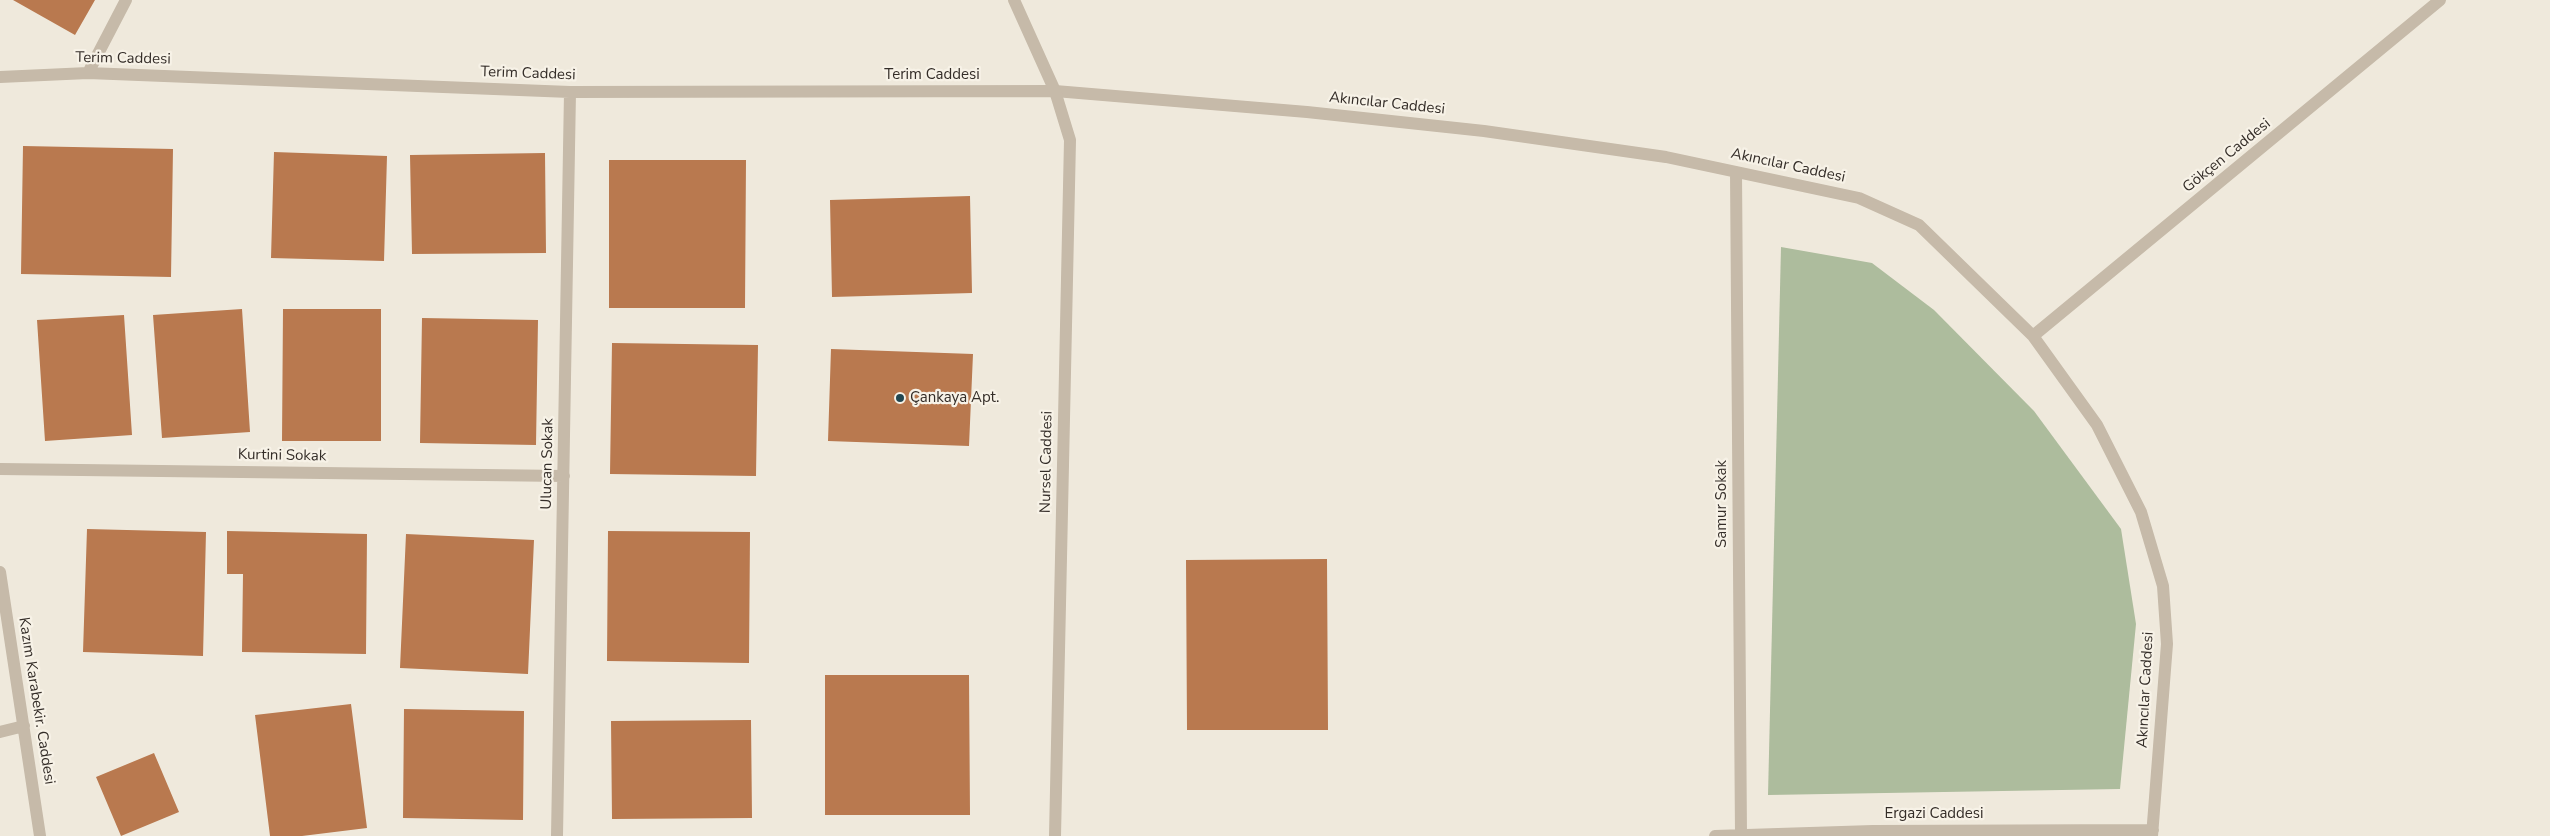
<!DOCTYPE html>
<meta charset="utf-8">
<style>
body{margin:0}
canvas{display:block;background:#efe9dc}
</style>
<canvas width="2550" height="836"></canvas>
<script>
const context = document.querySelector('canvas').getContext('2d');
context.lineJoin = 'round';
function fill(path, color) { context.fillStyle = color; context.fill(path, 'evenodd'); }
function strokePath(path, color, width, dash) { context.strokeStyle = color; context.lineWidth = width; context.lineCap = dash ? 'butt' : 'round'; context.setLineDash(dash || []); context.stroke(path); }
function drawText(font, color, halo, rows, align = 'center') {
  context.font = font + ' "Nunito Sans",sans-serif'; context.lineWidth = 4.5; context.setLineDash([]); context.textBaseline = 'middle'; context.strokeStyle = halo; context.fillStyle = color; for (const [text, x, y, turn = 0] of rows) {
    context.save(); context.translate(x, y); context.rotate((+turn || 0) * Math.PI / 180); context.textAlign = isNaN(turn) ? turn : align; if (halo) context.strokeText(text, 0, 0); context.fillText(text, 0, 0); context.restore();
  }
}
const green = new Path2D(`
 M1781,247L1872,263L1934,310L2034,411L2121,529L2136,624L2120,789L1768,795Z`);
const building = new Path2D(`
 M13,0H95L75,35Z
 M23,146L173,149L171,277L21,274Z
 M274,152L387,156L384,261L271,258Z
 M545,153L546,253L412,254L410,155Z
 M609,160H746L745,308H609Z
 M970,196L972,293L832,297L830,200Z
 M242,309L250,432L162,438L153,315Z
 M283,309H381V441H282Z
 M124,315L132,435L45,441L37,320Z
 M422,318L538,320L536,445L420,443Z
 M612,343L758,345L756,476L610,474Z
 M831,349L973,354L969,446L828,441Z
 M87,529L206,532L203,656L83,652Z
 M227,531L367,534L366,654L242,652L243,574H227Z
 M608,531L750,532L749,663L607,661Z
 M406,534L534,540L528,674L400,668Z
 M1327,559L1328,730H1187L1186,560Z
 M825,675H969L970,815H825Z
 M351,704L367,828L302,836H270L255,715Z
 M404,709L524,711L523,820L403,818Z
 M751,720L752,818L612,819L611,721Z
 M154,753L179,812L121,836L96,777Z`);
const minor = new Path2D(`
 M88,73L126,0
 M0,77L88,73L570,92L1055,91L1307,112L1484,131L1666,157L1859,198L1919,225L2033,336L2097,425L2141,512L2163,586L2167,644L2152,836
 M1736,172L1741,835
 M2033,336L2440,0
 M0,469L564,476
 M0,572L40,836
 M0,732L24,726
 M557,836L570,92
 M1715,836L1873,831L2153,830`);
const tertiary = new Path2D(`
 M1014,0L1055,91L1070,140L1055,836`);
const markers = [
 [900,398,5,"#224751"]
];
const streetNames = [
 ["Terim Caddesi",123,59,1],
 ["Terim Caddesi",528,74,2],
 ["Terim Caddesi",932,75],
 ["Akıncılar Caddesi",1387,104,6],
 ["Gökçen Caddesi",2227,156,-39],
 ["Akıncılar Caddesi",1788,166,12],
 ["Kurtini Sokak",282,456,1],
 ["Nursel Caddesi",1047,462,-89],
 ["Ulucan Sokak",548,464,-89],
 ["Samur Sokak",1722,504,-90],
 ["Akıncılar Caddesi",2146,690,-87],
 ["Kazım Karabekir. Caddesi",36,701,81],
 ["Ergazi Caddesi",1934,814]
];
const poiNames = [
 ["Çankaya Apt.",910,398]
];
fill(green, '#adbc9d');
fill(building, '#b9794f');
strokePath(minor, '#c6baa9', 12);
strokePath(tertiary, '#c6baa9', 12);
for (const [x, y, r, color] of markers) { const dot = new Path2D(); dot.arc(x, y, r, 0, 2 * Math.PI); context.fillStyle = color; context.fill(dot); strokePath(dot, '#f7f2e7', 2); }
drawText('15px', '#342d28', '#f7f2e7', streetNames);
drawText('15px', '#342d28', '#f7f2e7', poiNames, 'left');
</script>
